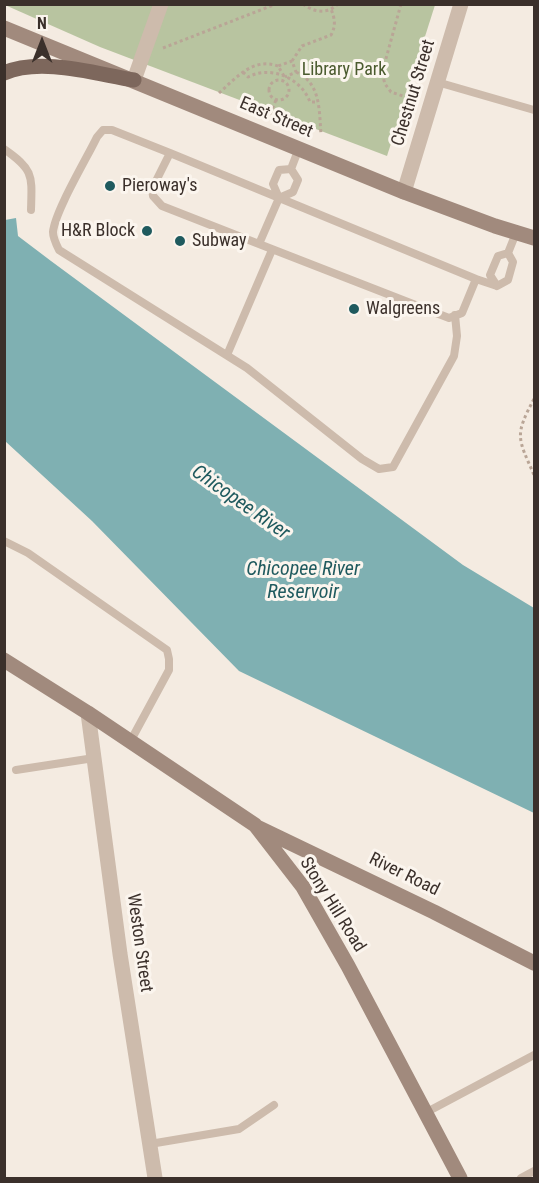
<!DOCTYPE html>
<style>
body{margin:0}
#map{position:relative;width:539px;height:1183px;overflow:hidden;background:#f4ebe1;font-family:"Roboto Condensed",sans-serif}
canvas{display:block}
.frame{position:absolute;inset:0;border:6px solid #3b302b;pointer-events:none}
.north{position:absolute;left:12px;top:12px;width:60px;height:60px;-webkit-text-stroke:4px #fbf5ee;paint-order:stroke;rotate:0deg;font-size:16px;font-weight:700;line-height:24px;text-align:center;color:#3b302b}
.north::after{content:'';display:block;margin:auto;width:21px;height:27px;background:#3b302b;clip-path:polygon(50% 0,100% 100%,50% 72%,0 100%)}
</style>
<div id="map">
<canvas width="539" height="1183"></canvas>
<div class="frame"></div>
<div class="north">N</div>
</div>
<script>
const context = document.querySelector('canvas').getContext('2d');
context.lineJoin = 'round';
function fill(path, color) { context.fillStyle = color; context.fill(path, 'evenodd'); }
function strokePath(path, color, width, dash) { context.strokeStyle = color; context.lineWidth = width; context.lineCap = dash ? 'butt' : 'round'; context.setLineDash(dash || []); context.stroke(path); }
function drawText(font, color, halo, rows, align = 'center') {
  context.font = font + ' "Roboto Condensed",sans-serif'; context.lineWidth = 6; context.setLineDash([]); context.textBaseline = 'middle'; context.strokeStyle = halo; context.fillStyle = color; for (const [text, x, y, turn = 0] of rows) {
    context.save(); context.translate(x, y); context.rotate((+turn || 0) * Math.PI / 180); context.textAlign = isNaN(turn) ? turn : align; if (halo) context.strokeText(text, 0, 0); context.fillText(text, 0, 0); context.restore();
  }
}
const green = new Path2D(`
 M5,5V4L435,5L387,156L100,47Z`);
const water = new Path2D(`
 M16,218L18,236L51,261L463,565L534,608V813L239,671L92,521L5,441V220Z`);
const path = new Path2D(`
 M303,4C315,13 327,14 338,4
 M401,4L382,73L385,84L391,92L412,99
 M163,48L276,4
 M292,61L302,46L331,35C336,26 335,19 331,9
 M243,72L248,77C271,65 301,78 310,102H318
 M296,72C321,83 319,110 321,134
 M284,76L278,66L292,61L296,72L285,77
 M269 90a10 10 0 1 1 20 0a10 10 0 1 1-20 0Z
 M219,93C236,78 253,57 278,66
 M270,114L276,100
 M534,399C514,436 518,438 534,475`);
const lane = new Path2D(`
 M437,82L534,110
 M4,149C34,170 32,175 31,210
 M170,153L112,130H103L97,137C87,158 55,211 53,232C53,238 56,244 59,250L247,368L362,459L379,469L393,467L454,356L457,336L455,315
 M291,169L298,180L293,192L279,198L273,184L279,170Z
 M291,169L299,148
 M259,244L162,206L153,196L152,189L170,153L476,279L462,313L449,318L259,244L279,198
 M508,253L513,262L508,280L497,286L490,275L498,256Z
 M508,253L516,233
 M476,279L497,286
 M227,355L272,250
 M4,541L28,553L167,650L169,659V670L130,742
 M16,770L94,758
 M425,1113L534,1055
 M150,1144L239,1129L274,1105
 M521,1178L534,1171`);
const street = new Path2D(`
 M134,80L161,4
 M404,192L461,4
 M88,713L120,954L155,1178`);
const secondary = new Path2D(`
 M4,28L404,192L495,226L534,238
 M4,660L88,713L255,825L303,887L348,966L460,1178
 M257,827L434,912L534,963`);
const primary = new Path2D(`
 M4,73C41,57 96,74 134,80`);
const markers = [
 [110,186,6,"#1f5a5e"],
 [147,231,6,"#1f5a5e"],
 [180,241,6,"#1f5a5e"],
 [354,309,6,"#1f5a5e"]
];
const parkNames = [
 ["Library Park",344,70]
];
const streetNames = [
 ["Chestnut Street",414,93,-73],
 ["East Street",276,118,23],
 ["River Road",404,875,26],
 ["Stony Hill Road",332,905,58],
 ["Weston Street",139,943,82]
];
const poiNames = [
 ["Pieroway's",122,186],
 ["H&R Block",135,231,"right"],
 ["Subway",192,241],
 ["Walgreens",366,309]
];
const waterNames = [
 ["Chicopee River",240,503,35],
 ["Chicopee River",303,570],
 ["Reservoir",303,593]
];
fill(green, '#b8c4a0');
fill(water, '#7fb0b2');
strokePath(path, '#b9a596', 3, [3, 3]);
strokePath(lane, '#cdbbac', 8);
strokePath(street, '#cdbbac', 15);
strokePath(secondary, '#a18a7d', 15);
strokePath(primary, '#7d675c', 15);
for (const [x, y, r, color] of markers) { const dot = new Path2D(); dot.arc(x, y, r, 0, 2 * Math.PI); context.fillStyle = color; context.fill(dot); strokePath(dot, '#fbf5ee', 2); }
drawText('18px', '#4a5a2e', '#fbf5ee', parkNames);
drawText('18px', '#3b302b', '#fbf5ee', streetNames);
drawText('18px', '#3b302b', '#fbf5ee', poiNames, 'left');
drawText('italic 20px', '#1f5a5e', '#fbf5ee', waterNames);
</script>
